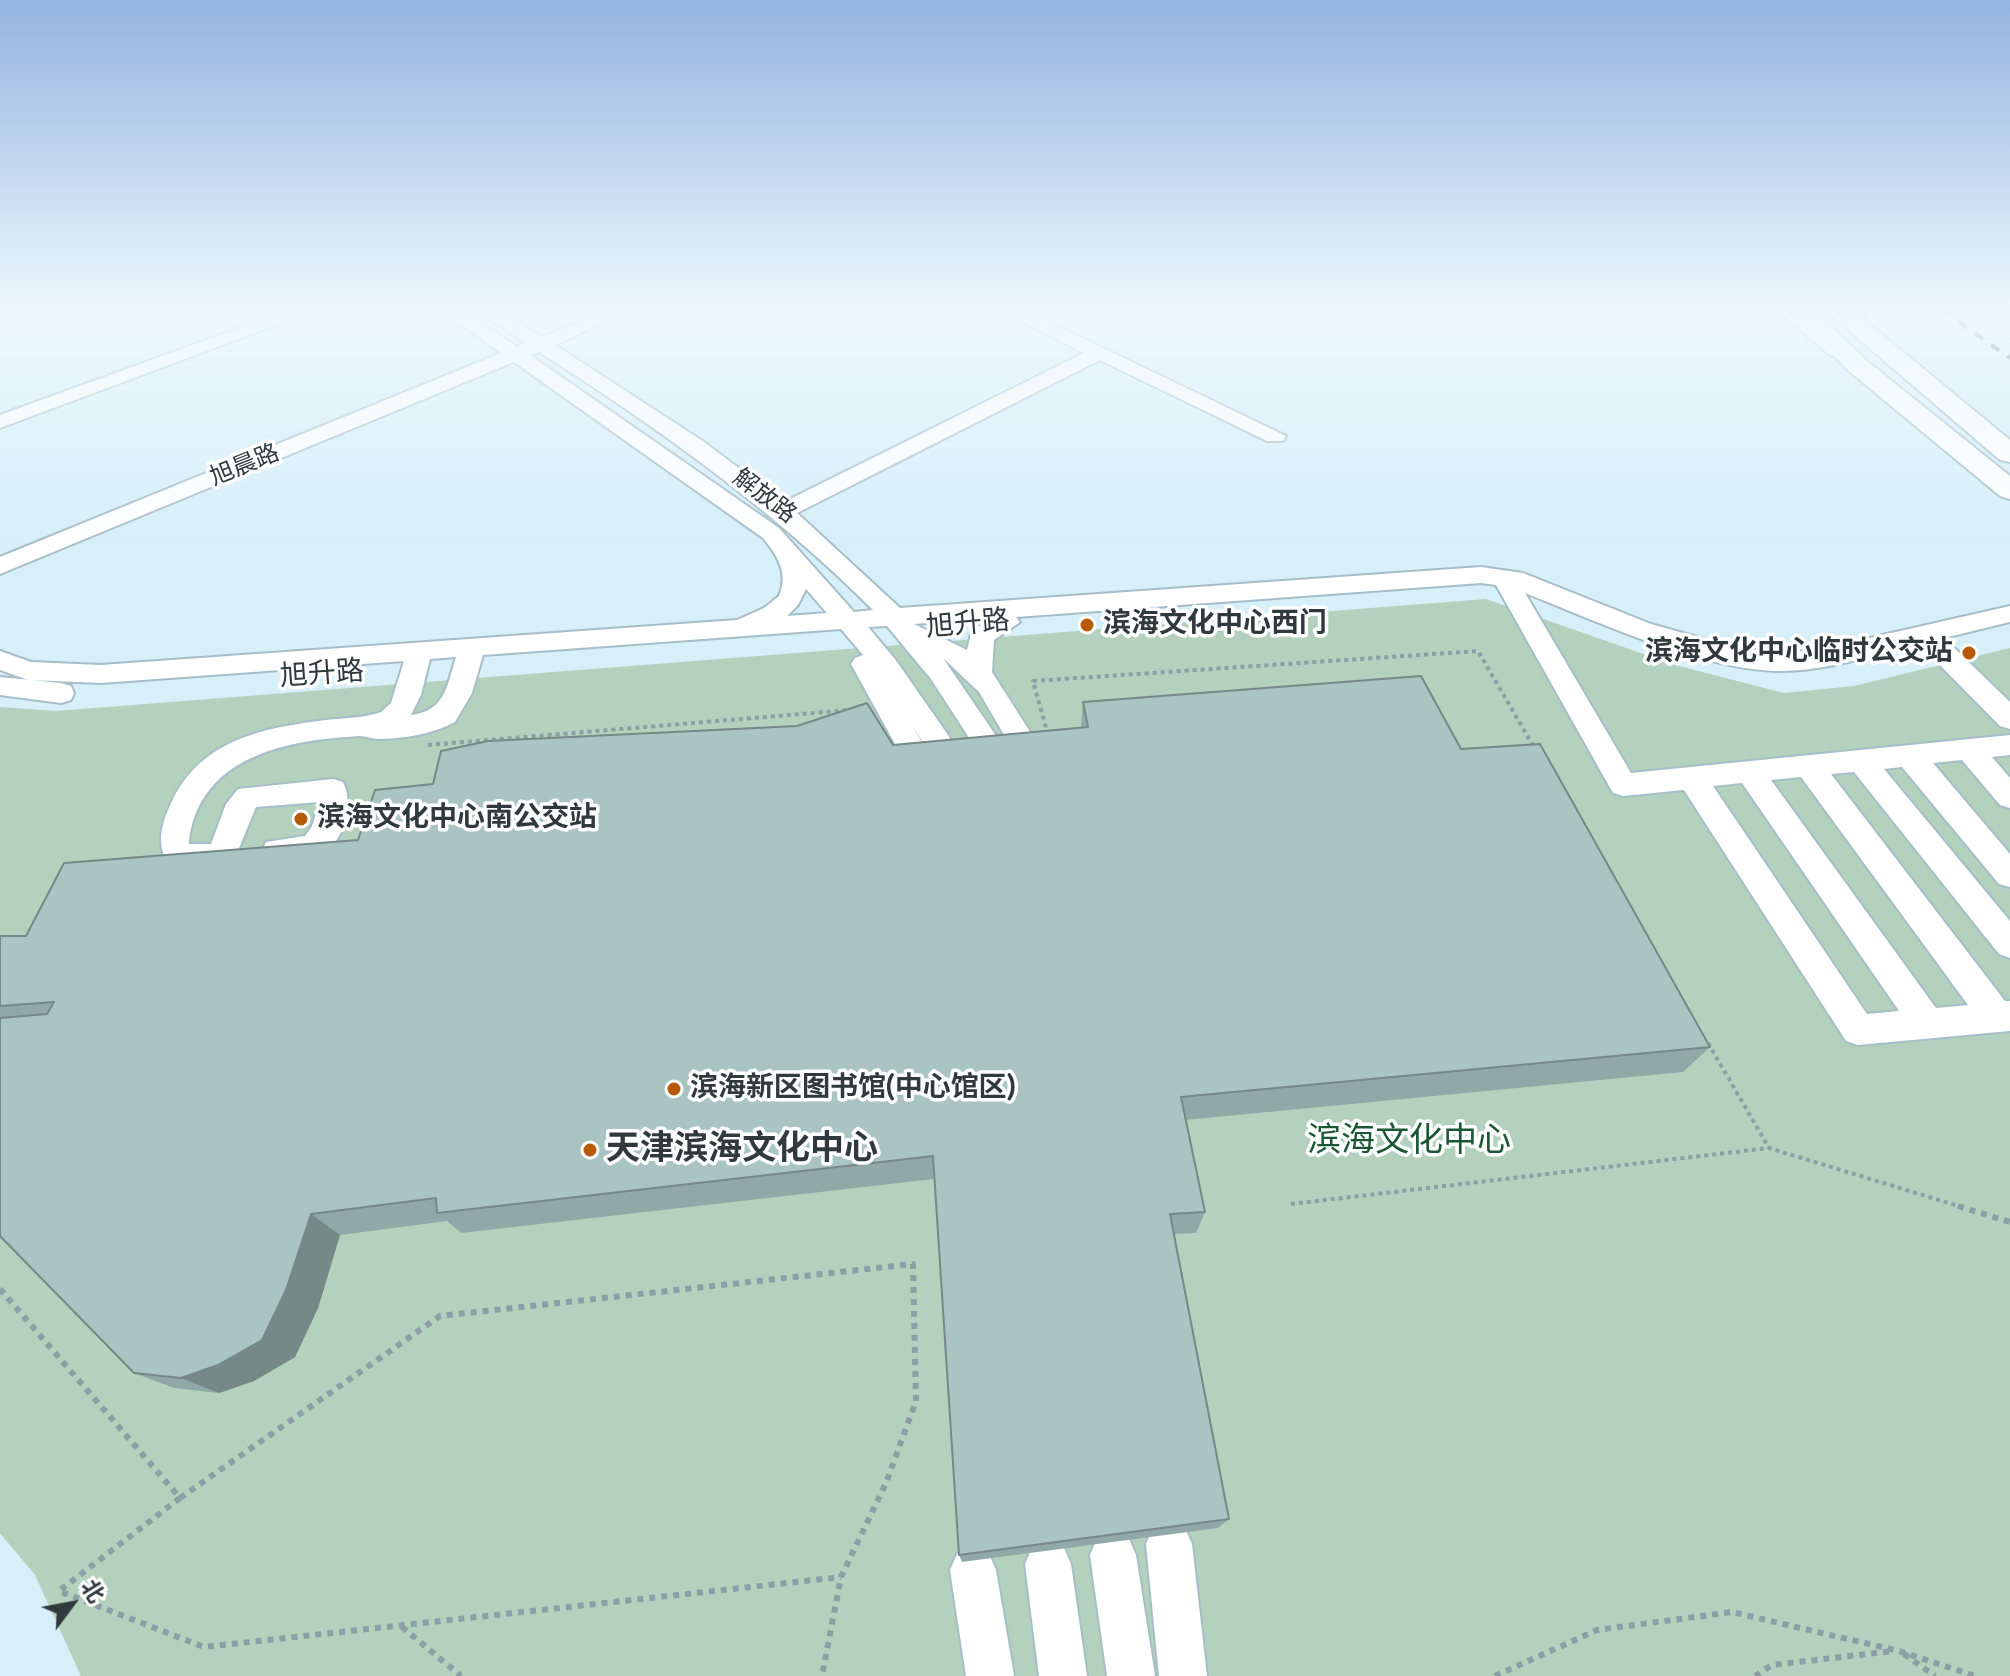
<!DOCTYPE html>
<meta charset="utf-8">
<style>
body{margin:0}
#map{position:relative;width:2010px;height:1676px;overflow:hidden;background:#d6eff9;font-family:"Varela Round","Noto Sans SC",sans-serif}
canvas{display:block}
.north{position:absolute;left:32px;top:1564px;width:80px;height:80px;-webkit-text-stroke:6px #fff;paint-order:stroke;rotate:58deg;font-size:22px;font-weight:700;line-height:32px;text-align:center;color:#303a3d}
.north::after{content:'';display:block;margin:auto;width:28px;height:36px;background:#303a3d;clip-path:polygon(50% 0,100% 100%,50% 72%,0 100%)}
</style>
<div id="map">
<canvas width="2010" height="1676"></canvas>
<div class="north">北</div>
</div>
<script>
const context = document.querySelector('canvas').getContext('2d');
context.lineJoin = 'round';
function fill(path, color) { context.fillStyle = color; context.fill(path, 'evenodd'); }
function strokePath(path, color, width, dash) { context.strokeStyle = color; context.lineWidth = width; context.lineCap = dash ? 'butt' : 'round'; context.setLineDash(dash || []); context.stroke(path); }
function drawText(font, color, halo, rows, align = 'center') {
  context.font = font + ' "Varela Round","Noto Sans SC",sans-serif'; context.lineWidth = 7; context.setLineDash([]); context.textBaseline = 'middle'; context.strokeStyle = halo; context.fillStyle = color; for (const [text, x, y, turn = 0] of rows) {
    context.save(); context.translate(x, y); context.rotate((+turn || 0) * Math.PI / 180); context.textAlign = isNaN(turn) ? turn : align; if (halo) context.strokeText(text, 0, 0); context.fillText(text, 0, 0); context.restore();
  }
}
const green = new Path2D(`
 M1486,599L1675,665L1784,693L1854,686L2010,648V1676H81L35,1575L0,1533V707L56,711Z`);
const pathFar1 = new Path2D(`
 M1048,735L1033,681L1478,651L1535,749
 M428,745L850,710
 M1708,1043L1769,1148
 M1291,1204L1769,1148L1965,1208`);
const path = new Path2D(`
 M1958,1206L2010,1222
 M0,1289L180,1498L440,1316L913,1264L916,1401L886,1483L841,1577L822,1676
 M180,1498L59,1591L204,1647L841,1577
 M402,1627L461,1676
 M1904,1654L1935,1676
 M1495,1676L1597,1630L1732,1612L1899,1651L1975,1676
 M1755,1676L1772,1665L1893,1651`);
const minor = new Path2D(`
 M289,310H316L0,428V415Z
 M441,310H463L517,347L525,343L477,310H499L542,337L606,310H632L555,345L704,442L784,502L1084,353L1000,310H1024L1286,436L1283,441H1267L1100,360L797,513L900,608L1481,567L1523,573L1651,624L1722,644L1774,653L1812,651L2010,606V622L1944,638L2010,702V729L2000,726L1919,644C1873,655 1824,672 1776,671C1700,669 1596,621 1525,593L1631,773L2010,735V755L1992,757L2010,778V808L2000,805L1962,760L1933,763L2010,854V887L1999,884L1902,767L1884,769L2010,921V958L1999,954L1854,772L1831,774L2005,1001H2010V1031L1858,1045L1846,1041L1684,790L1623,796L1613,793L1496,585L1481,583L1016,617L1020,622L994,640L992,672L1034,738L1030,745L1020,748L1010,745L979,692L943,658L1001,743L997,750L987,753L977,750L931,679L887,626L868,627L895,659L948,735L952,742L948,749C927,756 922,740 912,725L924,746L920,753L910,756L900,753L851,664L855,658L863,655L841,629L483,655L472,693L455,722C433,734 403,739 378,739C372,739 366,736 360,736C288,740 201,755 189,840V844H211L226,804L238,789L333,779L343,782C354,802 344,837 327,852C313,865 283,865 266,860L262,851L266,842L305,836L312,826L320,802L256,807L232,865C213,871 187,871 168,865C156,841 161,825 172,801C202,739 263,728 326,720C344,718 364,718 381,712L391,703L404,661L101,683L28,680L0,670V651L31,662L101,665L737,620L764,608L779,596C789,573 777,555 763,538L514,362L0,574V557L501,353ZM539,352C659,428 772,509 873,610L854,612L779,528L530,355ZM806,589L827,613L787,616L798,605ZM994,618L972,630L967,650L914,624ZM456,657C447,686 445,711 411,715L421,695L430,659ZM1801,777L1968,1005L1936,1008L1771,780ZM1742,783L1899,1011L1867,1014L1713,786Z
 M1777,310H1798L1847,351L1837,357L1830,355Z
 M0,677L61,683L71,686L74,693L71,700L61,703L0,695Z
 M1169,1521L1185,1528L1192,1544L1207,1676H1159L1146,1544L1153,1528Z
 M1113,1532L1129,1539L1136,1555L1155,1676H1107L1090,1555L1097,1539Z
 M1048,1541L1064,1548L1071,1564L1087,1676H1039L1025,1564L1032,1548Z
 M973,1547L989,1554L996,1570L1014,1676H966L950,1570L957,1554Z`);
const major = new Path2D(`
 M1788,310H1814L1867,361L2010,476V499L2000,496L1849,371Z
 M1825,310H1852L2010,440V462L2000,460Z`);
const rail = new Path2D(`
 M1942,310L2010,358`);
const wall = new Path2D(`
 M1083,702L1461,749L1710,1047L1683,1072L1185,1120L1205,1212L1196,1233L1174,1234L1229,1519L1218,1528L962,1562L959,1555L934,1179L461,1233L447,1221L340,1235L318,1308L295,1357L254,1381L219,1393L174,1388L134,1373L0,1236V936H26L358,840L893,745L1081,727Z`);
const shadedWall = new Path2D(`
 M0,310H14L0,315Z
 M311,1214L340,1235L318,1308L295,1357L254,1381L219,1393L181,1378Z`);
const building = new Path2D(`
 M1421,676L1461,749L1540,744L1710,1047L1181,1097L1205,1212L1170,1214L1229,1519L959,1555L933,1156L437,1213L436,1198L311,1214L286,1290L262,1340L218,1365L181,1378L134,1373L0,1236V1018L47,1014L54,1002L0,1006V936H26L64,863L358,840L375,790L433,784L441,751L488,741L797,726L867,703L893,745L1088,727L1083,702Z`);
const markers = [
 [1087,625,8,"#b75907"],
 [1969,653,8,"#b75907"],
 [301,819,8,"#b75907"],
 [674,1089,8,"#b75907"],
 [590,1150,8,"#b75907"]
];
const farStreetnames = [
 ["旭晨路",245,466,-22],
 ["解放路",764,497,37]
];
const streetNames = [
 ["旭升路",968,625,-5],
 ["旭升路",322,675,-4]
];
const poiNames = [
 ["滨海文化中心西门",1103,625],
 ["滨海文化中心临时公交站",1953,653,"right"],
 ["滨海文化中心南公交站",317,819],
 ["滨海新区图书馆(中心馆区)",690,1089]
];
const nearParknames = [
 ["滨海文化中心",1409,1142]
];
const nearPoinames = [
 ["天津滨海文化中心",606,1150]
];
fill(green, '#b3d1bc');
strokePath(minor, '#a6bec8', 4);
strokePath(major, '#a6bec8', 4);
strokePath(pathFar1, '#8c9fa5', 4, [4, 4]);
strokePath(path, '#8c9fa5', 6, [6, 6]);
fill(minor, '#fff');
fill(major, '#fff');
strokePath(rail, '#4c585d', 4, [10, 10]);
fill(wall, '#91a9a6');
fill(shadedWall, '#768987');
fill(building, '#a9c4c1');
strokePath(building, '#768987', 2);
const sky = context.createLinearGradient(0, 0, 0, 545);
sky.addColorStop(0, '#94b3e1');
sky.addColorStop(0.57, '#edf8fc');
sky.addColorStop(1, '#edf8fc00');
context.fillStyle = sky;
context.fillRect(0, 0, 2010, 545);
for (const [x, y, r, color] of markers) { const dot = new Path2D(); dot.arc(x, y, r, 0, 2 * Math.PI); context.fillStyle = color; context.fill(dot); strokePath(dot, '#fff', 3); }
drawText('24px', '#303a3d', '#fff', farStreetnames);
drawText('28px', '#303a3d', '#fff', streetNames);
drawText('bold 28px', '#303a3d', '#fff', poiNames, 'left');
drawText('34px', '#1a5735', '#fff', nearParknames);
drawText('bold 34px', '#303a3d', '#fff', nearPoinames, 'left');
</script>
